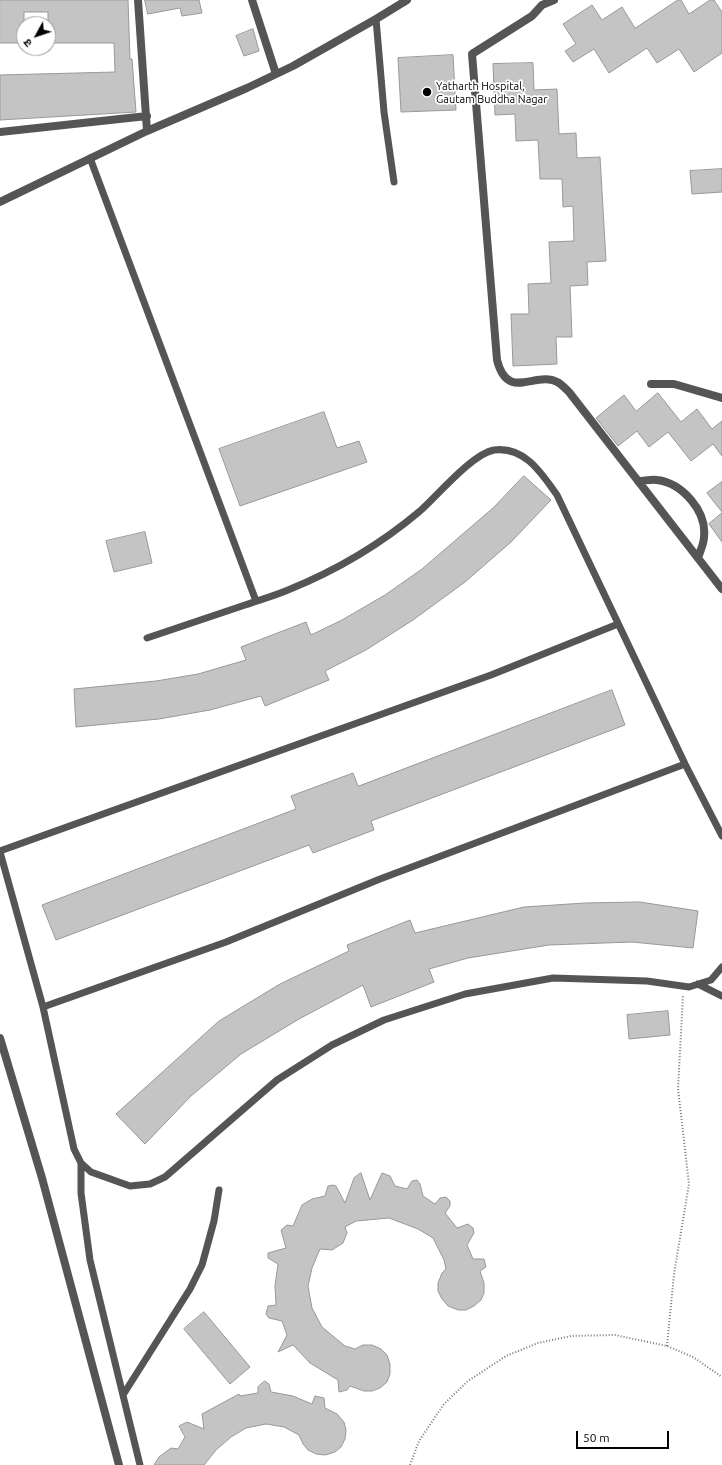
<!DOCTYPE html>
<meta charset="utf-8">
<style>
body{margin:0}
#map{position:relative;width:722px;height:1465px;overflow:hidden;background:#fff;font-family:Ubuntu,"Noto Sans Devanagari",sans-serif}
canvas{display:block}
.north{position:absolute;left:16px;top:16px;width:40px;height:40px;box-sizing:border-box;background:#fff;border:1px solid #999;border-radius:50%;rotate:230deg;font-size:11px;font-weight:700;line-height:16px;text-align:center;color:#000}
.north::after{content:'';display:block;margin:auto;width:14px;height:18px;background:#000;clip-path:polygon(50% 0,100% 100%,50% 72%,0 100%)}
.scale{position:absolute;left:576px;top:1431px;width:93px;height:18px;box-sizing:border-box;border:2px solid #000;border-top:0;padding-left:5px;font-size:12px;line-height:14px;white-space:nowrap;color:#000;-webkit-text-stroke:3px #fff;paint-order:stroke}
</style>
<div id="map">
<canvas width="722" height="1465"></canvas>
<div class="north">उ</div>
<div class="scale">50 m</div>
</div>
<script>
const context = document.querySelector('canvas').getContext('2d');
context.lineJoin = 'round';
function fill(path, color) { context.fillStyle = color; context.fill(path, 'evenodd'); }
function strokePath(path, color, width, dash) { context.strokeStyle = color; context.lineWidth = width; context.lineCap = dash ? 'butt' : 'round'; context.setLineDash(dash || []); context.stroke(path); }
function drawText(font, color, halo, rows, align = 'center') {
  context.font = font + ' Ubuntu,sans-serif'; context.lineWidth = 3.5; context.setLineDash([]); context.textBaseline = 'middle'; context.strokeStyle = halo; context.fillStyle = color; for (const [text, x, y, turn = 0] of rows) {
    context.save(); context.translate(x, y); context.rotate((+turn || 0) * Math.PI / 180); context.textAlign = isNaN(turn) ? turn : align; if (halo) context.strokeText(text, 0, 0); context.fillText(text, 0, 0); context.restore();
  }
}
const building = new Path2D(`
 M0,0H128L130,59H132L136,112L0,120V75L115,72L114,43H48V12H24V43H0Z
 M145,0H199L202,13L182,16L180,8L148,14Z
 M678,0H681L689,14L710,0H714L722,12V53L694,72L679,49L657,63L647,48L609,73L594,49L573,62L565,51L576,44L563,24L592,5L602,20L622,7L635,28Z
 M253,29L259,51L244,56L236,36Z
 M453,55L456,110L401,112L398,58Z
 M533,63L534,90L557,89L559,134L576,133L577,158L600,157L606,261L587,262L588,285L570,286L572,337H556L557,364L513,366L511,314H529L528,284L551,283L549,242L574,241L573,206L563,207L562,179H540L538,140L516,141L515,114L495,115L493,64Z
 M722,169V192L692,194L690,171Z
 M658,393L681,422L697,409L712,429L722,421V456L713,444L691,461L668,432L649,447L637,431L618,446L596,418L624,395L636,411Z
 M324,412L337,448L359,441L367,462L240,506L219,449Z
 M524,476L551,500L511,542L465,582L413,620L366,650L325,671L329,680L265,706L261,696L210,710L159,719L76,727L74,689L156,681L198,674L246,660L241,647L306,622L311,635L342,620L385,595L422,569L493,508Z
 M722,482V512L707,493Z
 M722,513V542L709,524Z
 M145,532L152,563L114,572L106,541Z
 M612,690L625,725L371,821L374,830L313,853L309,845L56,940L42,905L296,809L291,796L353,773L358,786Z
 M640,902L698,911L693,948L632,942L549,945L468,958L429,969L434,982L371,1007L363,985L299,1019L241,1054L191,1096L145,1144L116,1114L219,1021L280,984L349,951L347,945L410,920L415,933L524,907L585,903Z
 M668,1011L670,1035L629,1039L627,1015Z
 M361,1173L370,1200L382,1173L390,1176L395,1186L407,1189L412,1181L417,1180L420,1184L423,1196L435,1204L440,1198L446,1197L450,1201V1206L445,1213L457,1228L468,1224L473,1228L474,1233L467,1245L473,1259H484L486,1267L480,1271L484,1283V1293L481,1300L474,1306L466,1310H458L448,1306L442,1299L438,1291V1283L442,1273L446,1269L444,1260L433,1238L418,1229L389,1218L356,1221L345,1227L347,1233L343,1243L332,1250L320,1249L312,1268L308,1286L312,1308L322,1327L345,1346L355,1349L363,1345H372L381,1349L387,1355L390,1364V1374L387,1382L380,1388L372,1391H364L350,1386L347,1390L339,1392L338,1380L310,1363L293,1345L278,1352L287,1335L282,1321L269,1318L266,1314L268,1306L276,1305L275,1286L278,1264L268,1258V1253L286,1248L281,1230L287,1225L293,1226L302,1205L312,1199L325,1196L328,1186L333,1185L336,1186L345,1203L354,1178Z
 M204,1312L250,1367L230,1384L184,1329Z
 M265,1381L269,1384L271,1392L293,1396L312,1404L315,1396L324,1398L325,1408L337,1414L344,1422L346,1430L345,1439L341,1447L335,1452L325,1455L316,1454L308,1450L303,1444L299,1435L284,1427L266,1424L246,1428L231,1437L216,1450L204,1465H154L159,1457L171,1448L178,1449L185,1437L179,1426L187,1422L204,1429L202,1414L239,1394L240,1396L258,1393V1387Z`);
const path = new Path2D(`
 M667,1346L674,1274L689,1184L678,1089L683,995
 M410,1465L419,1441L444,1404L468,1381L506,1356L538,1343L571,1336L615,1335L667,1346L693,1357L722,1377`);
const service = new Path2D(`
 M376,19L384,112L394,182
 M90,158L256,601
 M147,638C180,627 212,616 245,605C259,600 274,596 288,590C335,571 381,544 420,511C438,495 472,454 494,450C525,446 542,474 557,495L685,764L722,836
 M0,851L491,675L618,624
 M0,852L43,1007L74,1149L81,1163L91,1172L130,1186L150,1184L165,1177L277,1080L332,1045L384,1020L465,994L553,978L647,981L689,987L711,980L722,967
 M698,984L722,996
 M43,1007L226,942L380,879L685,764
 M81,1163V1193L90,1260L140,1465
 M123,1395L190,1289L202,1265L214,1221L219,1190`);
const minor = new Path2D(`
 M138,0L147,131
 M252,0L276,74
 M554,0L542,5L532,16L472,54L497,360C508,403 536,369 559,383C563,386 566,389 569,392L722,589
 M0,132L147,116
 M0,202L147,131L247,88L293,66L376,19L407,0
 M651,384H674L722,398
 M638,481C644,481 651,479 657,480C682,483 707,511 704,537C704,544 700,551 698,558
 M0,1038L42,1178L119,1465`);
const markers = [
 [427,92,5,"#000"]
];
const poiNames = [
 ["Yatharth Hospital,",436,86],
 ["Gautam Buddha Nagar",436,99]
];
fill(building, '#c4c4c4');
strokePath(building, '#999', 1);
strokePath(path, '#777', 2, [1, 2]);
strokePath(service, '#555', 7);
strokePath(minor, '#555', 8);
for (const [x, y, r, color] of markers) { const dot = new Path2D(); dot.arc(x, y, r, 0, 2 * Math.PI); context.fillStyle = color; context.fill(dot); strokePath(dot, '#fff', 1.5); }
drawText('11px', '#000', '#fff', poiNames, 'left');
</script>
